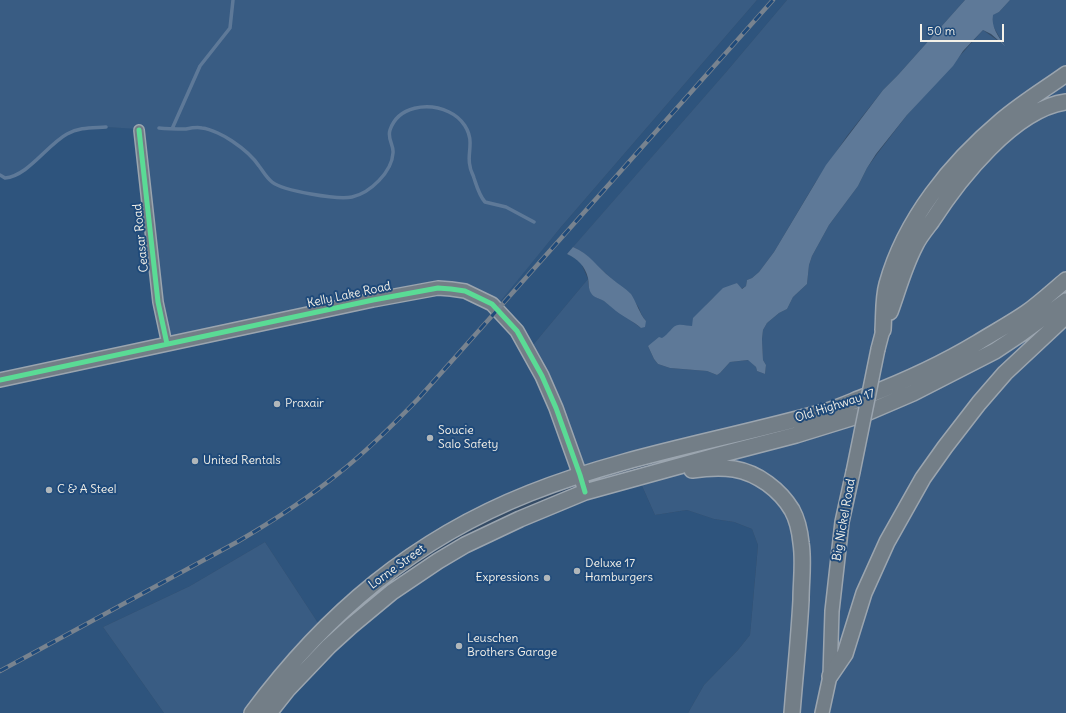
<!DOCTYPE html>
<style>
body{margin:0}
#map{position:relative;width:1066px;height:713px;overflow:hidden;background:#344b65;font-family:Delius,sans-serif}
canvas{display:block}
.scale{position:absolute;left:920px;top:24px;width:84px;height:18px;box-sizing:border-box;border:2px solid #f4f1e8;border-top:0;padding-left:5px;font-size:12px;line-height:14px;white-space:nowrap;color:#f4f1e8;-webkit-text-stroke:3px #1f4a7a;paint-order:stroke}
</style>
<div id="map">
<canvas width="1066" height="713"></canvas>
<div class="scale">50 m</div>
</div>
<script>
const context = document.querySelector('canvas').getContext('2d');
context.lineJoin = 'round';
function fill(path, color) { context.fillStyle = color; context.fill(path, 'evenodd'); }
function strokePath(path, color, width, dash) { context.strokeStyle = color; context.lineWidth = width; context.lineCap = dash ? 'butt' : 'round'; context.setLineDash(dash || []); context.stroke(path); }
function drawText(font, color, halo, rows, align = 'center') {
  context.font = font + ' Delius,sans-serif'; context.lineWidth = 4; context.setLineDash([]); context.textBaseline = 'middle'; context.strokeStyle = halo; context.fillStyle = color; for (const [text, x, y, turn = 0] of rows) {
    context.save(); context.translate(x, y); context.rotate((+turn || 0) * Math.PI / 180); context.textAlign = isNaN(turn) ? turn : align; if (halo) context.strokeText(text, 0, 0); context.fillText(text, 0, 0); context.restore();
  }
}
const built = new Path2D(`
 M757,0H787L727,71L567,254L575,258L581,263L588,279L528,351L579,474L488,510L322,629L265,542L190,586L103,627L164,713H0V176L4,179L66,135L79,129L106,127L138,128L438,289L495,307L561,227Z
 M639,479L655,515L687,510L714,519L734,522L752,529L758,545L750,635L738,650L704,685L688,713H270L329,647L466,546Z`);
const green = new Path2D(`
 M0,0H757L561,227L495,308L451,290L166,345L138,129C117,128 84,123 65,136C48,147 27,174 8,179C5,180 3,178 0,176Z
 M787,0H965L898,75L883,90L847,136L815,183L774,252L759,272L752,278L747,280L746,286L741,289L737,283L713,298L707,304L692,326L673,328L667,336L648,346L654,359L658,364L670,368L707,371L717,375L720,373L730,362L749,360L756,367L757,371L765,374L766,365L763,360L762,339L763,330L767,323L779,313L787,309L793,297L807,284L809,265L812,256L829,225L858,186L867,168L877,154L907,115L983,30L1004,45L993,26L992,15L999,12L1010,0H1066V279L1024,313L886,388L579,474L528,351L588,279C588,290 592,297 603,300L641,328L646,321C640,314 641,311 637,305C628,290 614,282 602,270C592,262 585,252 573,247L727,71Z
 M1066,302V713H688L704,685L738,650L750,635L758,545L752,529L734,522L714,519L687,510L655,515L639,479L914,394Z
 M265,542L322,629L250,713H164L103,627L190,586Z`);
const water = new Path2D(`
 M965,0H1010L999,12L993,15C991,27 998,36 1005,46L991,34L983,30L963,51L953,66L907,115L876,154L867,168L858,186L829,225L812,256L809,265L807,284L793,297L787,309L779,313L767,323L763,330L762,339L763,360L766,365L765,374L757,371L756,367L748,360L730,362L720,373L717,375L707,371L670,368L658,364L654,359L648,346L659,337L662,338C668,335 673,325 678,325C682,324 688,326 692,326L693,318L723,288L737,283L742,289L746,286L747,280L752,278L759,272L774,252L826,165L883,90L898,75Z
 M573,247C589,253 598,268 611,278C618,284 625,288 631,294C637,303 639,313 646,321L645,327L641,328C633,321 624,317 616,311C612,308 608,304 604,301C599,298 594,298 591,293C588,288 589,283 588,278C585,266 578,259 567,254Z`);
const stream = new Path2D(`
 M159,128C168,129 177,129 186,129C191,128 197,127 202,128C211,129 225,136 232,141C241,147 253,157 259,166C263,171 266,177 272,182C283,191 338,200 352,197C370,193 392,172 393,153C394,145 387,139 390,130C398,106 428,102 449,112C462,118 471,131 470,145C470,152 468,159 470,166C470,170 473,174 474,178C477,187 479,195 485,202L506,207L534,222
 M172,129L200,66L230,28L233,0
 M0,175L5,178C28,176 47,145 67,134C79,127 93,128 106,127`);
const street = new Path2D(`
 M139,130L158,302L167,344`);
const secondary = new Path2D(`
 M878,349L883,330
 M0,380L373,300L438,288L451,289L465,291L492,304L517,331L542,376L556,408L580,475L585,492
 M822,713L830,676L832,611L842,522L853,472`);
const primary = new Path2D(`
 M890,312C898,290 904,267 915,246C919,237 926,229 932,221C959,179 1014,109 1066,102
 M883,330C884,315 883,298 887,284C905,219 951,163 1002,120C1022,103 1045,89 1066,74
 M692,470C706,468 720,467 734,469C758,473 780,490 792,510C797,519 800,533 801,543C804,562 801,581 801,600C799,638 795,675 792,713
 M830,676L845,654L864,593L887,542L923,478L945,447L979,403L1005,373L1066,316
 M252,713C326,613 414,539 530,493C626,455 728,439 827,411C840,407 853,401 866,396C905,381 942,364 977,343C993,333 1010,324 1026,313C1040,303 1053,291 1066,280
 M269,713L288,689L329,646L351,626L392,592L438,561L465,545L520,519L585,492L719,455L796,435L864,414L913,393L995,351L1022,333L1066,301`);
const rail = new Path2D(`
 M0,671L237,542C273,521 307,499 339,473C367,451 393,425 418,399L773,0`);
const secondaryBridge = new Path2D(`
 M853,472L878,349`);
const cycleway = new Path2D(`
 M139,130L158,302L167,344
 M0,380L373,300L438,288L451,289L465,291L492,304L517,331L542,376L556,408L580,475L585,492`);
const markers = [
 [277,404,4,"#b1b7ba"],
 [430,438,4,"#b1b7ba"],
 [195,461,4,"#b1b7ba"],
 [49,490,4,"#b1b7ba"],
 [577,571,4,"#b1b7ba"],
 [547,578,4,"#b1b7ba"],
 [459,646,4,"#b1b7ba"]
];
const streetNames = [
 ["Ceasar Road",141,238,-96],
 ["Kelly Lake Road",349,295,-12],
 ["Old Highway 17",835,406,-18],
 ["Big Nickel Road",844,520,-80],
 ["Lorne Street",397,567,-36]
];
const poiNames = [
 ["Praxair",285,404],
 ["Soucie",438,431],
 ["Salo Safety",438,445],
 ["United Rentals",203,461],
 ["C & A Steel",57,490],
 ["Deluxe 17",585,564],
 ["Hamburgers",585,578],
 ["Expressions",539,578,"right"],
 ["Leuschen",467,639],
 ["Brothers Garage",467,653]
];
fill(built, '#2e547d');
fill(green, '#395c83');
fill(water, '#5e7998');
strokePath(stream, '#5e7998', 3.5);
strokePath(street, '#9ba5af', 12);
strokePath(secondary, '#9ba5af', 16);
strokePath(primary, '#9ba5af', 18);
strokePath(street, '#737e87', 9);
strokePath(secondary, '#737e87', 13);
strokePath(primary, '#737e87', 15);
strokePath(rail, '#78838f', 4.5);
strokePath(rail, '#1f4a7a', 3, [9]);
strokePath(secondaryBridge, '#9ba5af', 16, []);
strokePath(secondaryBridge, '#737e87', 13);
strokePath(cycleway, '#5adb95', 5);
for (const [x, y, r, color] of markers) { const dot = new Path2D(); dot.arc(x, y, r, 0, 2 * Math.PI); context.fillStyle = color; context.fill(dot); strokePath(dot, '#1f4a7a', 1.5); }
drawText('12px', '#f4f1e8', '#1f4a7a', streetNames);
drawText('12px', '#f4f1e8', '#1f4a7a', poiNames, 'left');
</script>
